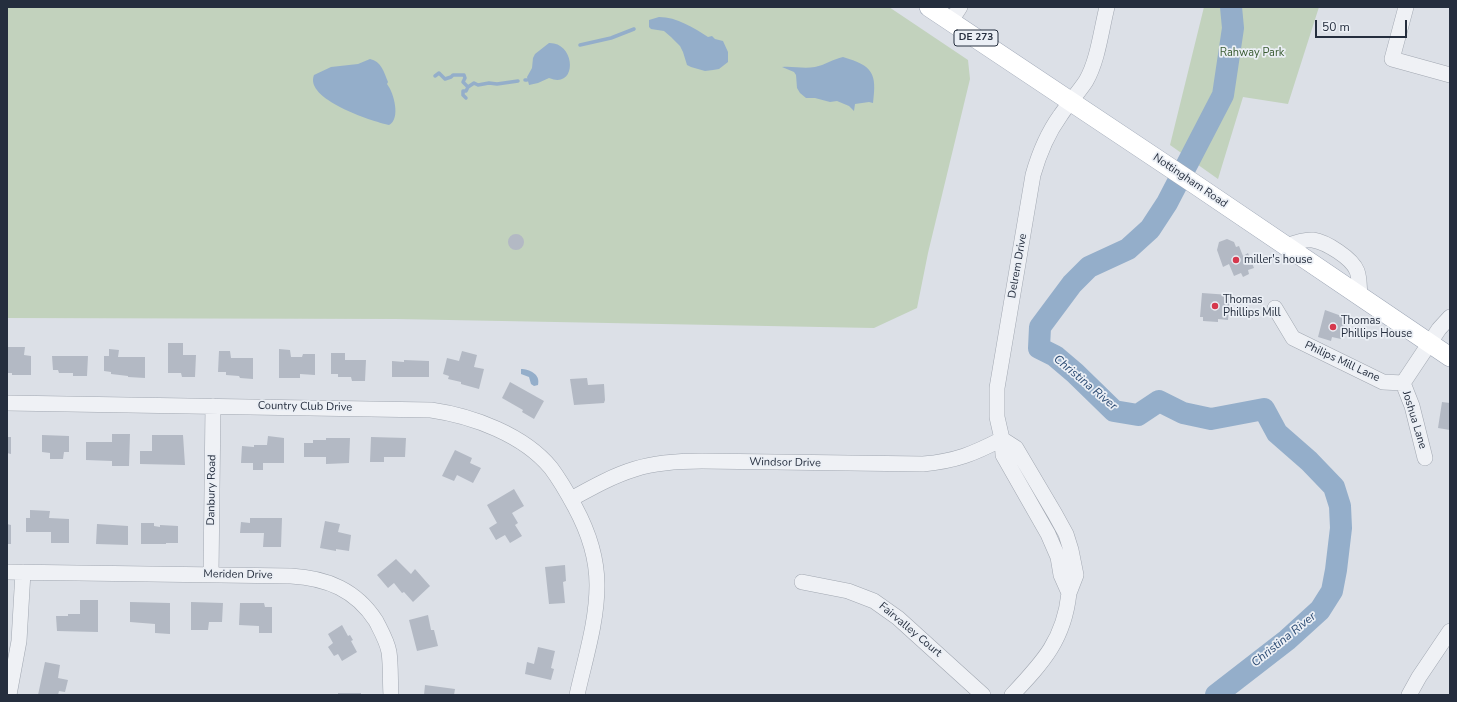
<!DOCTYPE html>
<style>
body{margin:0}
#map{position:relative;width:1457px;height:702px;overflow:hidden;background:#dce0e7;font-family:"Nunito Sans",sans-serif}
canvas{display:block}
.frame{position:absolute;inset:0;border:8px solid #252e3e;pointer-events:none}
.scale{position:absolute;left:1315px;top:20px;width:92px;height:18px;box-sizing:border-box;border:2px solid #252e3e;border-top:0;padding-left:5px;font-size:12px;line-height:14px;white-space:nowrap;color:#252e3e;-webkit-text-stroke:3px #ebeff5;paint-order:stroke}
</style>
<div id="map">
<canvas width="1457" height="702"></canvas>
<div class="frame"></div>
<div class="scale">50 m</div>
</div>
<script>
const context = document.querySelector('canvas').getContext('2d');
context.lineJoin = 'round';
function fill(path, color) { context.fillStyle = color; context.fill(path, 'evenodd'); }
function strokePath(path, color, width, dash) { context.strokeStyle = color; context.lineWidth = width; context.lineCap = dash ? 'butt' : 'round'; context.setLineDash(dash || []); context.stroke(path); }
function drawText(font, color, halo, rows, align = 'center') {
  context.font = font + ' "Nunito Sans",sans-serif'; context.lineWidth = 3.5; context.setLineDash([]); context.textBaseline = 'middle'; context.strokeStyle = halo; context.fillStyle = color; for (const [text, x, y, turn = 0] of rows) {
    context.save(); context.translate(x, y); context.rotate((+turn || 0) * Math.PI / 180); context.textAlign = isNaN(turn) ? turn : align; if (halo) context.strokeText(text, 0, 0); context.fillText(text, 0, 0); context.restore();
  }
}
const green = new Path2D(`
 M7,7H889L968,60L970,79L928,253L917,308L874,328L396,319L7,318Z
 M1204,7H1319L1288,104L1243,97L1218,179L1170,145Z`);
const water = new Path2D(`
 M659,17C677,17 694,28 708,37L712,36L715,39L723,41L728,52V62L719,69L713,70L705,71L691,67L687,65L683,52L680,46L671,37L664,31L651,29L649,27V20Z
 M549,43C576,42 578,90 549,78L538,83L529,85L527,77L532,68L533,58L535,54Z
 M843,57C873,66 877,73 873,103L869,102L855,104L854,111L849,106L837,101L830,102L815,98H806L800,93L797,88L796,75L794,72L782,67C793,66 803,69 815,67C825,65 833,59 843,57Z
 M370,59C381,61 384,72 388,82L387,84C394,93 401,119 389,125C371,121 304,99 314,75L331,67L358,64Z
 M521,369C529,369 541,374 538,385L534,386L531,384L529,377L521,374Z`);
const stream = new Path2D(`
 M580,45L611,38L634,29
 M435,76L439,73L445,79L451,77L453,75H464L465,78L463,82L468,87
 M525,80H527
 M466,98L463,95V91H466L468,87L474,83L478,85L489,83L497,84L518,81`);
const river = new Path2D(`
 M1216,695L1287,640L1320,610L1332,591L1336,570L1341,528L1340,506L1334,487L1309,461L1277,433L1264,409L1211,419L1183,413L1159,401L1138,415L1114,411L1075,373L1055,356L1039,348L1040,327L1072,284L1089,267L1128,249L1150,229L1167,203L1223,95L1233,28L1231,7`);
const building = new Path2D(`
 M508 242a8 8 0 1 1 16 0a8 8 0 1 1-16 0Z
 M1227,239L1234,242L1236,247L1239,246L1243,256L1248,253L1254,268L1248,270L1249,274L1243,277L1241,273L1234,276L1229,264L1223,267L1217,250L1219,242Z
 M1202,293L1230,295L1228,320L1218,319V322L1203,321V317H1200Z
 M1325,310L1347,318L1341,339L1332,337L1331,341L1318,337Z
 M168,343H183V355H196L195,377H182L181,373H168Z
 M7,347H25L24,355L31,356V375H12V373H7Z
 M109,349L119,350L118,357H145V378L128,377V376L111,374V372L104,371V356H109Z
 M279,349L290,350L291,357H302L303,354H315V375L300,374V378H279Z
 M219,351H230L231,358H253V379L240,378L239,376L226,375V372H218Z
 M462,351L477,355L474,367L484,369L479,389L461,384V382L448,379L449,376L443,374L447,358L459,361Z
 M331,353H345V360H366L365,381H352L351,377H338V374H331Z
 M52,356H88L87,376H73V373H59L58,370H53Z
 M404,360L429,361V377H392V361L404,362Z
 M587,378L588,385L604,384L605,400L604,403L574,405L570,379Z
 M510,382L544,401L534,419L522,412L523,410L502,398Z
 M1442,402L1450,403V430L1438,428Z
 M112,434H130L129,466H112V461L86,460V442H112Z
 M42,435L69,436V452H64L63,459H50V453L42,452Z
 M152,435H183L185,465L140,464V451H152Z
 M268,436L284,438V463H263V470H253V463H241L242,446L254,447V445H267Z
 M7,437H11V454L7,453Z
 M371,437L406,438L405,457H384V462H370Z
 M326,438H350L349,463L326,464V457H304V443H313V440H326Z
 M455,450L472,458L470,463L481,468L473,483L457,475L454,481L442,476Z
 M514,489L524,506L512,513L518,523L515,525L522,536L510,543L505,535L496,540L489,528L497,523L487,505Z
 M30,510L50,511L49,518L69,519V543H51V532H26V518H30Z
 M250,518H282L281,547H263L264,533H240L241,522L250,523Z
 M325,521L340,524L338,532L351,535L349,551L336,549V551L320,548Z
 M141,523H154V526L160,527V525L178,526V543H166V544H141Z
 M7,524L11,525V544H7Z
 M97,524L128,526V545L96,544Z
 M396,559L411,574L415,569L430,586L413,602L404,592L402,593L394,583L388,588L377,575Z
 M565,565L566,581L563,582L565,603L549,604L545,567Z
 M80,600H98V632L57,631L56,616H68V614H80Z
 M130,602L170,603V634L155,633V624L130,622Z
 M191,602L223,603L222,622H209L208,630H191Z
 M240,603H264L265,607H272V633H259V626L239,625Z
 M428,615L431,630H434L438,646L417,651L409,620Z
 M342,625L348,636L350,635L353,640L351,641L357,652L342,661L338,654L334,656L328,647L333,643L328,634Z
 M538,647L555,651L551,668L554,669L551,680L525,674L527,662L534,664Z
 M45,662L60,665L58,678L68,680L65,692L59,691L58,695H38Z
 M425,685L455,689L454,695H424Z
 M338,693H361V695H338Z`);
const minor = new Path2D(`
 M1406,7L1392,59L1450,75
 M951,21L960,7
 M1286,246C1294,243 1304,239 1313,240C1326,242 1352,258 1357,271C1360,279 1359,288 1360,296
 M1275,308L1293,338L1383,382L1403,383L1439,329L1450,317
 M1403,383L1412,406L1425,458
 M7,403L431,410C473,416 524,435 551,468C560,480 568,494 575,507C588,531 597,557 597,585C597,622 585,659 577,695
 M1002,439L1016,448L1055,514L1066,534L1071,550L1076,575L1069,593L1061,575L1058,557L1048,534L1003,455Z
 M571,499C591,488 612,476 635,469C657,462 679,461 702,461L923,464C956,461 973,454 1002,439L997,417V388L1033,175C1039,154 1047,134 1060,116C1068,104 1078,93 1086,81C1098,60 1101,31 1107,7
 M7,572L291,576C327,578 356,590 376,621C381,631 387,641 389,652C391,666 390,681 391,695
 M211,574L213,406
 M802,582L848,591L874,601L898,618L983,695
 M9,695L19,641L23,572
 M1012,695C1043,662 1064,640 1069,593
 M1409,695L1419,677L1450,631`);
const major = new Path2D(`
 M929,7L1196,185L1450,357`);
const markers = [
 [1236,260,4,"#d6384d"],
 [1215,306,4,"#d6384d"],
 [1333,327,4,"#d6384d"]
];
const shields = [
 [976,38,44]
];
const shieldNames = [
 ["DE 273",976,38]
];
const parkNames = [
 ["Rahway Park",1252,53]
];
const streetNames = [
 ["Nottingham Road",1190,181,34],
 ["Delrem Drive",1018,266,-80],
 ["Philips Mill Lane",1342,362,25],
 ["Country Club Drive",305,407,1],
 ["Joshua Lane",1414,420,73],
 ["Windsor Drive",785,463,1],
 ["Danbury Road",212,490,-89],
 ["Meriden Drive",238,575,1],
 ["Fairvalley Court",910,630,40]
];
const poiNames = [
 ["miller's house",1244,260],
 ["Thomas",1223,300],
 ["Phillips Mill",1223,313],
 ["Thomas",1341,321],
 ["Phillips House",1341,334]
];
const waterNames = [
 ["Christina River",1085,383,40],
 ["Christina River",1284,640,-39]
];
fill(green, '#c2d2bd');
fill(water, '#94aeca');
strokePath(stream, '#94aeca', 3.5);
strokePath(river, '#94aeca', 22);
fill(building, '#b3b9c4');
strokePath(minor, '#a1a7b1', 16);
strokePath(major, '#9ba4b4', 20);
strokePath(minor, '#eff1f5', 15);
strokePath(major, '#fff', 19);
for (const [x, y, r, color] of markers) { const dot = new Path2D(); dot.arc(x, y, r, 0, 2 * Math.PI); context.fillStyle = color; context.fill(dot); strokePath(dot, '#ebeff5', 1.5); }
for (const [x, y, w] of shields) { const box = new Path2D(); box.roundRect(x - w / 2, y - 8, w, 16, 3); context.fillStyle = '#ebeff5'; context.fill(box); strokePath(box, '#252e3e', 1); }
drawText('bold 10px', '#252e3e', null, shieldNames);
drawText('11px', '#395b31', '#ebeff5', parkNames);
drawText('11px', '#252e3e', '#ebeff5', streetNames);
drawText('11px', '#252e3e', '#ebeff5', poiNames, 'left');
drawText('italic 12px', '#2d4c74', '#ebeff5', waterNames);
</script>
